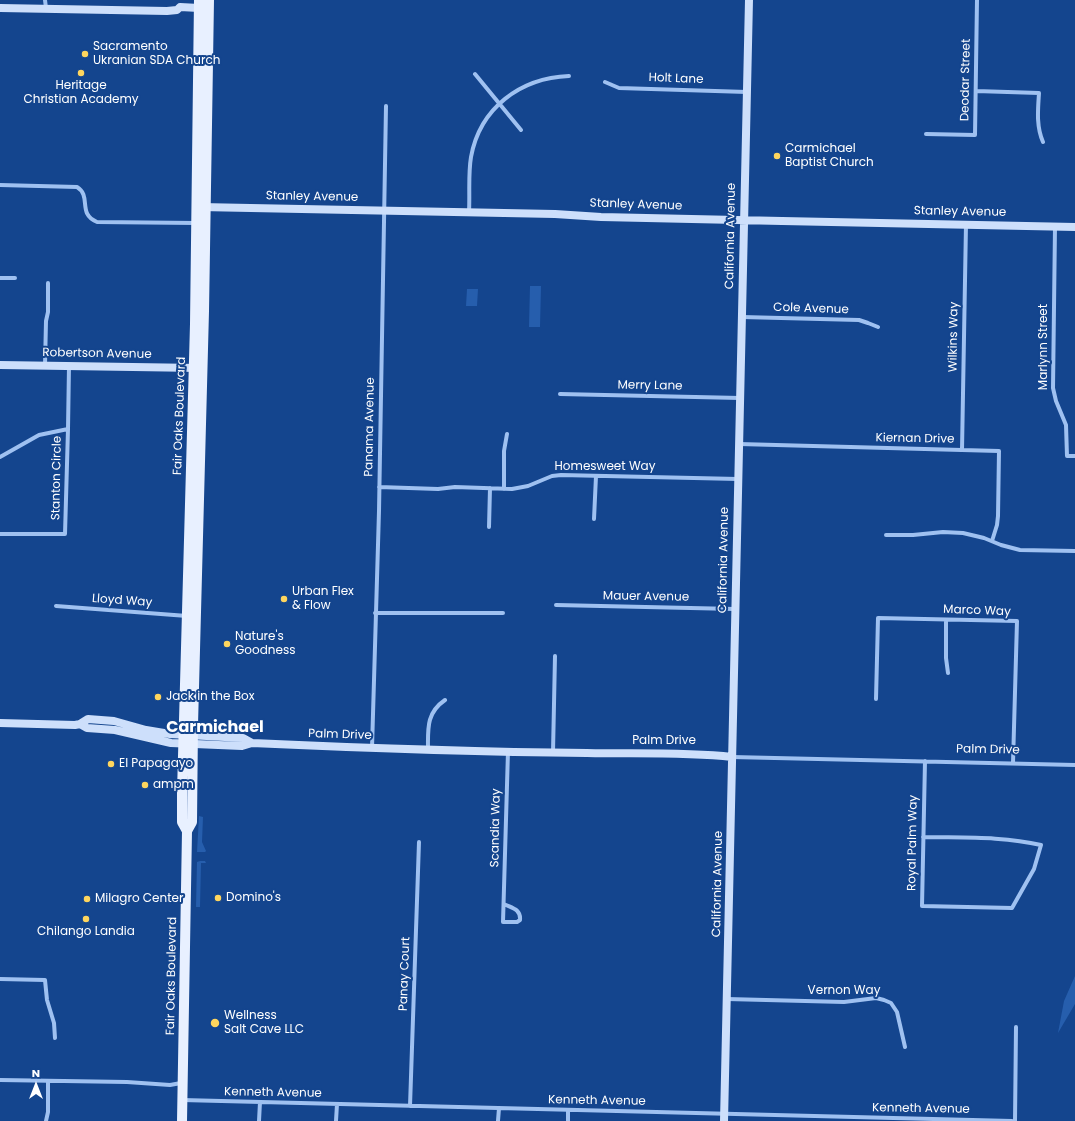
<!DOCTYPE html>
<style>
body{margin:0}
#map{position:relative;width:1075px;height:1121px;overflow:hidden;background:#14458e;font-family:Poppins,sans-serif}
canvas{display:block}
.north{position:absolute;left:16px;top:1065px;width:40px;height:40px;-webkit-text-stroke:3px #14458e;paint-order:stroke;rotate:0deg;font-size:11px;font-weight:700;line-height:16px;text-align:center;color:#fff}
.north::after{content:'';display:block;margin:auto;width:14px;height:18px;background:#fff;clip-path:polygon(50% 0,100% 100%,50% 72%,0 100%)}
</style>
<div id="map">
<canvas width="1075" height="1121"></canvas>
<div class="north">N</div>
</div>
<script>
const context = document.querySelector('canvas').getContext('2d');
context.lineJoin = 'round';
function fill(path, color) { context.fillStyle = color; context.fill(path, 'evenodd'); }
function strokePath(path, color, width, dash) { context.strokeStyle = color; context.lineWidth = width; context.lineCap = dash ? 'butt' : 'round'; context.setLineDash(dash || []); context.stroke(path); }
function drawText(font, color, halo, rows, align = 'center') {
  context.font = font + ' Poppins,sans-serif'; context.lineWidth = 4; context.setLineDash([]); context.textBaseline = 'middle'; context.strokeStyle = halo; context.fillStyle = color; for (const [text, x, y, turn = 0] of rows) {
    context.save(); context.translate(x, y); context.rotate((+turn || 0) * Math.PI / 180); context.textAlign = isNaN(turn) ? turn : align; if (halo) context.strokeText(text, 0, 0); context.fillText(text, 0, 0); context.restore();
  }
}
const green = new Path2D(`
 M530,286H541L540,327H529Z
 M467,289H478L477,306H466Z
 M199,816L203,817L202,842L206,851L205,852H197Z
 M200,861H205L206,863H201L200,907H196L197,862Z
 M1075,976V1004L1058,1033L1064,1001Z`);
const street = new Path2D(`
 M45,0L46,8
 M475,74L521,130
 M605,82L619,88L747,92
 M976,91L1039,93C1038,109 1036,126 1043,142
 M926,134L975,135L977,0
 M0,185L77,187C92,196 77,214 97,222L196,223
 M469,212C470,194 468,175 471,157C480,108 520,78 569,76
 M1055,227L1053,388L1056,401L1066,425L1067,456H1075
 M0,278H15
 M742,317L859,320L868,323L878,327
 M45,365L46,321L48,312V283
 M560,394L740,398
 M68,429L69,366
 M739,444L999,451L998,516L997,525L992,541
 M962,450L966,224
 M0,457L39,435L68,429L65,534H0
 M379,487L438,489L455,487L512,489L528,486L552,476L561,475L738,479
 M504,489V451L507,434
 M594,519L596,476
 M489,527L490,488
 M886,535H913L943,532L963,533L984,538L1001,545L1020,550L1075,551
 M556,605L735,609
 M56,606L187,616
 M375,613H503
 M946,620V658L948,673
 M876,699L878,618L1017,621L1013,763
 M372,748L379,511L386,106
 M428,750C428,729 426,713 445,700
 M553,752L555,656
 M732,757L1075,765
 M923,837C962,838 1003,836 1041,845L1034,869L1012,908L922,906L925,761
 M504,904C512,908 521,909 520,920L517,922H503L508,751
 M0,979L45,980L47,1000L54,1023L55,1038
 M727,999L844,1002L876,998L884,1000L891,1003L897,1012L905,1047
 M0,1080L127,1082L170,1085L181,1083
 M182,1100L1012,1121
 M410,1106L419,842
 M46,1121L48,1112V1081
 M259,1121L260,1102
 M336,1121L337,1104
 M498,1121L499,1108
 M568,1121V1110
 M1015,1121L1016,1027`);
const secondary = new Path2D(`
 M0,8L167,11L177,10L180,7L199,8
 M200,207L555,214L601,217L782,221L1075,227
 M0,365L199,368
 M0,723L75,725L80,724L88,719L114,721L146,730L170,734L243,738L252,743
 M80,724L87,728L115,730L171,743L242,746L252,743C364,748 476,752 587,753C636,754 684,752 732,757
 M724,1121L749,0`);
const primary = new Path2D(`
 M187,831L182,822V792L195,324L199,0
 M182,1121L187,831L192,822L193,725L204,311L209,0`);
const markers = [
 [85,54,4,"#ffd65e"],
 [81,73,4,"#ffd65e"],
 [777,156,4,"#ffd65e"],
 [284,599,4,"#ffd65e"],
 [227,644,4,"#ffd65e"],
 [158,697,4,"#ffd65e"],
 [111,764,4,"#ffd65e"],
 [145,785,4,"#ffd65e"],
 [218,898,4,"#ffd65e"],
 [87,899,4,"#ffd65e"],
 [86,919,4,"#ffd65e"],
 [215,1023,5,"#ffd65e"]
];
const poiNames = [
 ["Sacramento",93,47],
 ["Ukranian SDA Church",93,61],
 ["Heritage",81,86,"center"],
 ["Christian Academy",81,100,"center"],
 ["Carmichael",785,149],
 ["Baptist Church",785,163],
 ["Urban Flex",292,592],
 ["& Flow",292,606],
 ["Nature's",235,637],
 ["Goodness",235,651],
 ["Jack in the Box",166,697],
 ["El Papagayo",119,764],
 ["ampm",153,785],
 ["Domino's",226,898],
 ["Milagro Center",95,899],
 ["Chilango Landia",86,932,"center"],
 ["Wellness",224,1016],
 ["Salt Cave LLC",224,1030]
];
const streetNames = [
 ["Holt Lane",676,79,2],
 ["Deodar Street",966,80,-89],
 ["Stanley Avenue",312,197,1],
 ["Stanley Avenue",636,205,2],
 ["Stanley Avenue",960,212,1],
 ["California Avenue",731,236,-89],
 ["Cole Avenue",811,309,2],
 ["Wilkins Way",954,337,-89],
 ["Marlynn Street",1044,347,-90],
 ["Robertson Avenue",97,354,1],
 ["Merry Lane",650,386,1],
 ["Fair Oaks Boulevard",180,416,-88],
 ["Panama Avenue",370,427,-89],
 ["Kiernan Drive",915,439,1],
 ["Homesweet Way",605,467],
 ["Stanton Circle",57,478,-89],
 ["California Avenue",724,560,-89],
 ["Mauer Avenue",646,597,1],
 ["Lloyd Way",122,601,4],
 ["Marco Way",977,611,2],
 ["Palm Drive",340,735,2],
 ["Palm Drive",664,741],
 ["Palm Drive",988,750,1],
 ["Scandia Way",496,828,-89],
 ["Royal Palm Way",913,843,-89],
 ["California Avenue",718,884,-89],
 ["Panay Court",405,974,-88],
 ["Fair Oaks Boulevard",172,976,-89],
 ["Vernon Way",844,991],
 ["Kenneth Avenue",273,1093,1],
 ["Kenneth Avenue",597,1101,1],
 ["Kenneth Avenue",921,1109,1]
];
const districtNames = [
 ["Carmichael",215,728]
];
fill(green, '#265ead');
strokePath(street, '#9fc1f1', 4);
strokePath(secondary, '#cddffb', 8);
strokePath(primary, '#e8f0ff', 10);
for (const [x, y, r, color] of markers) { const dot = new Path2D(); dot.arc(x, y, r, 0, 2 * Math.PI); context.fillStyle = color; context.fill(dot); strokePath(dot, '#14458e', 1.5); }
drawText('12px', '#fff', '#14458e', poiNames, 'left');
drawText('12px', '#fff', '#14458e', streetNames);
drawText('bold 16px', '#fff', '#14458e', districtNames);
</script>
